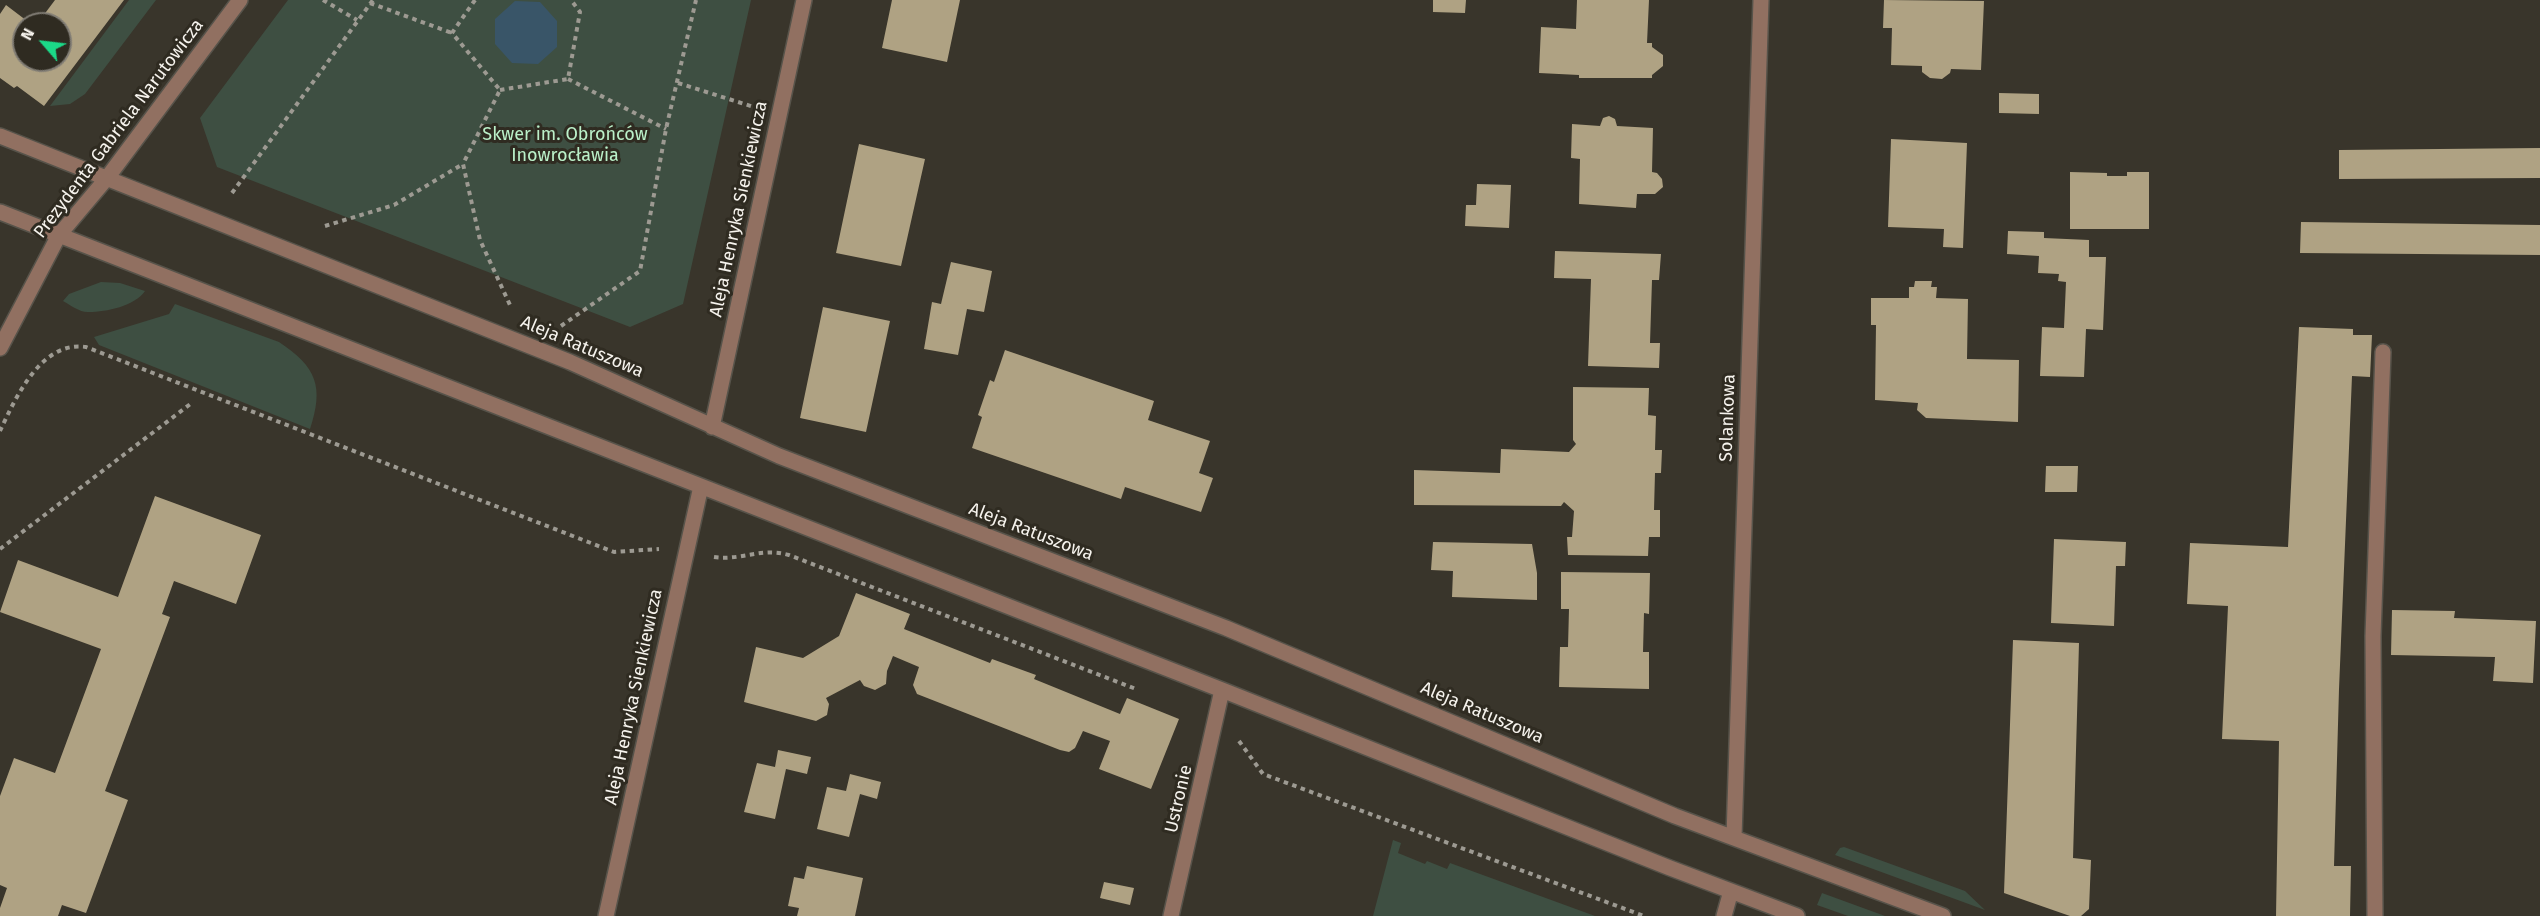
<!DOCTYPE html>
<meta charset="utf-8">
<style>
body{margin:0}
#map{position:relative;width:2540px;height:916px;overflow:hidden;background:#39352b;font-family:"Fira Sans",sans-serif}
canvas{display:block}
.north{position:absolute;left:12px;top:12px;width:60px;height:60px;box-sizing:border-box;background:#2f2b21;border:2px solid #7f7b73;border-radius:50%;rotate:298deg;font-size:16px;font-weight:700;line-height:24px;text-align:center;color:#f6f3ed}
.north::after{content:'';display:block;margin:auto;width:21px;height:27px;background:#1bd988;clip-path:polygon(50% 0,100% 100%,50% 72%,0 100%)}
</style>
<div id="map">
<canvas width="2540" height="916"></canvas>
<div class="north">N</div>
</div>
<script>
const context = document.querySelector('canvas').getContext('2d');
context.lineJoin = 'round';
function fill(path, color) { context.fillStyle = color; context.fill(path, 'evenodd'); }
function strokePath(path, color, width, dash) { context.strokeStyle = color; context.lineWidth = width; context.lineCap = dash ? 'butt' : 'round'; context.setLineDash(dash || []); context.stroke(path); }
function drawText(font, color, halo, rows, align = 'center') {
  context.font = font + ' "Fira Sans",sans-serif'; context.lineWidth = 6; context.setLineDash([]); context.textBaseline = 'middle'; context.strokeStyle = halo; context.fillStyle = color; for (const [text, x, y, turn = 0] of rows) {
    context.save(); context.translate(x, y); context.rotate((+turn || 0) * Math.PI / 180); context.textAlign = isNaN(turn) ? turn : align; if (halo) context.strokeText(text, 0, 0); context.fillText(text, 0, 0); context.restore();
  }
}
const green = new Path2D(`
 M129,0H156L85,94L70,104L50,106Z
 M288,0H751L683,304L630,327L217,167L200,118Z
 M101,282L120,283L145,291C135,306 106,312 89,312C81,313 70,305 63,301L69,294Z
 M175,304L279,342C317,367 324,387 310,429L99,345L94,337L169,314Z
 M1393,840L1401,843L1398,853L1425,864L1427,861L1447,869L1450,863L1595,916H1373Z
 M1844,847L1965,891L1985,910L1835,855L1840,848Z
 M1822,893L1885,916H1848L1817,905Z`);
const water = new Path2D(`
 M515,1L540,2L557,21V47L538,64L512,63L495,44V19Z`);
const building = new Path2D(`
 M55,0H124L44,106L17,86L14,88L0,78V14L6,5L31,24H24V60H60V24H37Z
 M892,0H960L947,62L882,48Z
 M1433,0H1466L1465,13L1433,12Z
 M1577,0H1649L1647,43H1652V47L1663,55V66L1652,75V78H1579V75L1539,73L1541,27L1576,29Z
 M1884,0L1984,1L1981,70L1951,69L1950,73L1942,79L1930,78L1922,72V66L1891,65L1892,28H1883Z
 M1999,93L2039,94V114L1999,113Z
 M1609,116L1615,119L1617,126L1653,128L1652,172L1657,173L1662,179L1663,187L1655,194H1637L1636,208L1579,204L1580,159L1571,158L1572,124L1600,126L1603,118Z
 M1891,139L1967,143L1963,248L1943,247L1944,229L1888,227Z
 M859,144L925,159L901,266L836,253Z
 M2540,148V178L2339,179V150Z
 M2070,172L2107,173V176H2127V172H2149V229H2070Z
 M1477,184L1511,185L1509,228L1465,226L1466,205H1476Z
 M2301,222L2540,225V255L2300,253Z
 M2008,231L2044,232V238L2089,240V257H2106L2103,330L2086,329L2084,377L2040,376L2042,327L2064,328L2066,282L2058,281L2059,274L2038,273L2039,256L2007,254Z
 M1555,251L1661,254L1659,280H1652L1650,343H1660L1659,368L1588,366L1591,279L1554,278Z
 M951,262L992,271L984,312L967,309L958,355L924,349L932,302L941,304Z
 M1915,281H1932L1931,287H1937L1936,298L1968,299L1967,359L2019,360L2018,422L1926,418L1917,410L1918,403L1875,400L1876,325H1871V298H1909V287H1914Z
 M823,307L890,321L866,432L800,418Z
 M2299,327L2353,329V335H2372L2370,377L2352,376L2339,689L2334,866H2351L2350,916H2276L2279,741L2222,739L2228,606L2187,604L2190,543L2288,547Z
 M1005,350L1154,401L1148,420L1210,441L1199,473L1213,478L1201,512L1125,487L1121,499L972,448L982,417L978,415L990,380L994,382Z
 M1573,387L1649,388L1648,415L1656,416L1655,450H1662L1661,473H1655L1654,510H1660V537H1649L1648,556L1568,555L1567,537H1572L1574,511L1564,502L1561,506L1414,505V470L1500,473L1501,449L1569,452L1576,444L1573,440Z
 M2046,466H2078L2077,492H2045Z
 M155,496L261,535L236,604L174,581L162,614L170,617L105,791L128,800L86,913L62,905L58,916H0V908L7,888L0,885V796L14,758L55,773L101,649L0,612L18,560L118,597Z
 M2054,539L2126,542L2125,566H2116L2114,626L2051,623Z
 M1433,542L1532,544L1537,573V600L1452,597L1453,571L1431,570Z
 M1561,572L1650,573L1649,614L1644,613L1643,652H1649V689L1559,687L1560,647H1568L1569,609H1561Z
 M856,593L910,614L904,629L990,663L992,659L1036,675L1034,679L1120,714L1127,698L1179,719L1151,789L1099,769L1110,741L1083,731L1075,748L1069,752L1060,750L917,694L913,685L919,667L893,656L887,671L886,684L875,690L864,686L860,680L826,698L829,704L827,715L816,721L744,702L756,647L803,658L839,636Z
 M2392,610L2455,611L2454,618L2536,621L2533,683L2493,681L2495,657L2391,655Z
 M2013,640L2079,643L2073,858L2091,860L2089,909L2081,916H2070L2004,893Z
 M778,750L811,757L807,774L786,769L775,819L744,812L757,763L775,767Z
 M850,774L881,782L877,799L860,794L849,837L817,829L827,787L846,791Z
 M807,866L863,878L855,916H797L799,908L788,906L794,877L804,879Z
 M1104,882L1134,888L1130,905L1100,898Z`);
const path = new Path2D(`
 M323,0L357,20
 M475,0L452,33L500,90L463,164L480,240L510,305
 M370,3L452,33
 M568,79L666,129
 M678,83L754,107
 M500,90L568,79L580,12L571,0
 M232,193L373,0
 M325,226L394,205L463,164
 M561,326L640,271L666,129L696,0
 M0,431C15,399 41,340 86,347L614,552L659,549
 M0,549L193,402
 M714,557C741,561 761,547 789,555L1136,689
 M1239,741L1263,774L1644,916`);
const minor = new Path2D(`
 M0,136L570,362L779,456L1226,628L1675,816L1943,916
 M0,212L1222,690L1670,868L1797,916
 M0,348L59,235L107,178L240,0
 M712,427L804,0
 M1734,837L1761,0
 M606,916L701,486
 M1171,916L1222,690
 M1724,916L1731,891
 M2375,916L2373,636L2383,352`);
const streetNames = [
 ["Prezydenta Gabriela Narutowicza",119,129,-53],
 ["Aleja Henryka Sienkiewicza",739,209,-78],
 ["Aleja Ratuszowa",582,347,23],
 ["Solankowa",1728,418,-88],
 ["Aleja Ratuszowa",1031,532,21],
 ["Aleja Henryka Sienkiewicza",634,697,-78],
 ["Aleja Ratuszowa",1482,713,23],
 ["Ustronie",1179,799,-77]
];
const parkNames = [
 ["Skwer im. Obrońców",565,135],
 ["Inowrocławia",565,156]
];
fill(green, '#3e4f42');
fill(water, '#395568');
fill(building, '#afa283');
strokePath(minor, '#57534a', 18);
strokePath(path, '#9d9a92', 4, [4.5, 4.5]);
strokePath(minor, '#917061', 15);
drawText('18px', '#f6f3ed', '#2f2b21', streetNames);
drawText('18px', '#bbf0c9', '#2f2b21', parkNames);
</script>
